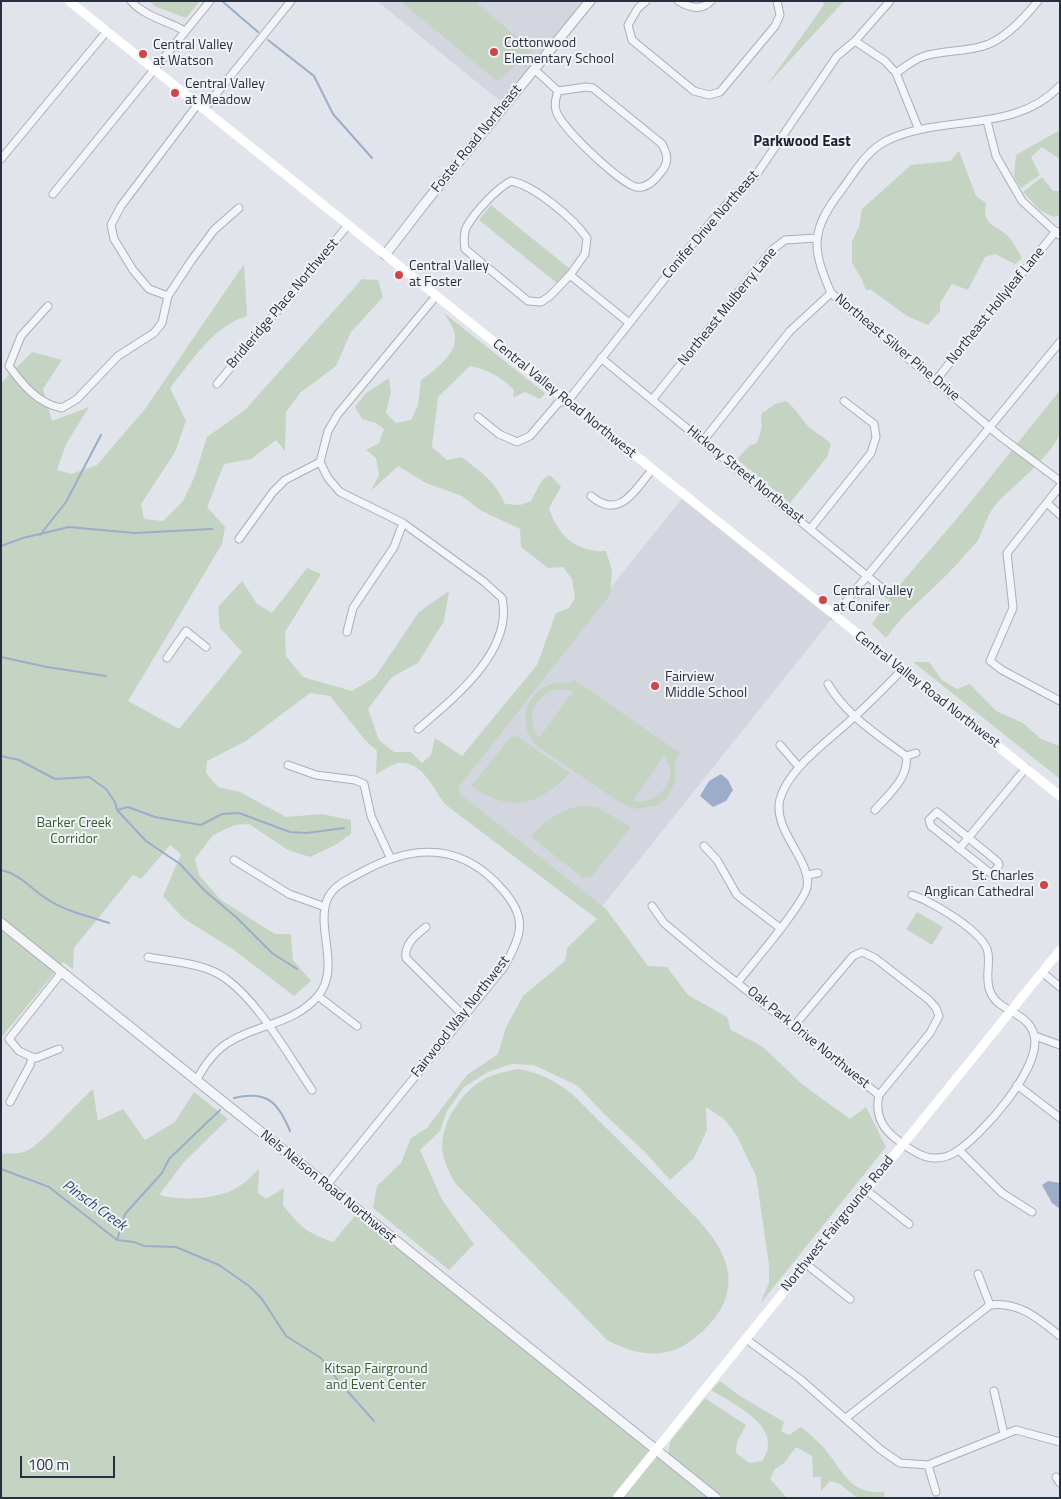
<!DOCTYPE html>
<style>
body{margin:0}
#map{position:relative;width:1061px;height:1499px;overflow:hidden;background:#e1e4ea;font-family:"Titillium Web",sans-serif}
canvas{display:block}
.frame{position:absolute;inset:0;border:2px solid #292f42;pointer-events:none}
.scale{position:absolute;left:20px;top:1456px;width:95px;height:22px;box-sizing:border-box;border:2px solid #292f42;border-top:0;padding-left:6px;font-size:15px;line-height:18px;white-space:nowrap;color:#292f42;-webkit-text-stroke:4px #f1f3f7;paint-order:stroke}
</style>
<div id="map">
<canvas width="1061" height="1499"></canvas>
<div class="frame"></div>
<div class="scale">100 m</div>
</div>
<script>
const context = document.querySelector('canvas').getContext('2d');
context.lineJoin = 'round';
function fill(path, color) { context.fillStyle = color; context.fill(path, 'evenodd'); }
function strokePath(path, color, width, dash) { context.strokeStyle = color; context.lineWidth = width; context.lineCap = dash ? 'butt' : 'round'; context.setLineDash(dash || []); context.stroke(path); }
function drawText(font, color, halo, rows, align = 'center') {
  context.font = font + ' "Titillium Web",sans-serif'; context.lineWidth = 4; context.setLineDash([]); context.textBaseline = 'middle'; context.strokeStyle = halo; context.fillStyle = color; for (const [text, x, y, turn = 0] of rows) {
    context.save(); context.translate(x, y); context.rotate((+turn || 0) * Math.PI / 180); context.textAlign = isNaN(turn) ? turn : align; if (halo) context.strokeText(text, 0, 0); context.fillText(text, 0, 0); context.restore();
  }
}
const built = new Path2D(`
 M377,1H590L505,105Z
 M684,496L834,616L596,914L446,793Z`);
const green = new Path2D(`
 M150,1H200L186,18L154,6Z
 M400,1H475L533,51L497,81Z
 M822,1H844L767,85L819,12L824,4Z
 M1060,130V159L1042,147L1031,157L1040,175L1021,188L1014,177L1016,155Z
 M959,151L976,196L986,203C982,227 996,224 1009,237C1014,243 1018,251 1022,258L1015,264L995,254L985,257L968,290L952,284L940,303V311L928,325L907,316L871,290H866L861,278L852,263V241L859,227L862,209L911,165L950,161Z
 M1042,177L1053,191H1060V215L1053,217L1040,210L1023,192Z
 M491,205L570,269L558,284L479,220Z
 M244,264L247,316C213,326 192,361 170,388L186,421L175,452L141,504L144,519L163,521L183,501L194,478L207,437L245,410L362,279L378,280L383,297L351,332L336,366L300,393L286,412L285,451L276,440L251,459L224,464L207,507L225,527L222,544L128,701L179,729L242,652L220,628L218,607L242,581L257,604L272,613L307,568L321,574L285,632L286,656L303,677L352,691L375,677L419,612L449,591L444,621L418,663L392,677L368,709L379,740L394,752H411L422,763L431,755L435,738L462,756L537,665L556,613L569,608L575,598L572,579L563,567L548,568L521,547L520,529L480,510L462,496L426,483L398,466L371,491L379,475L376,458L366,450L379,443L384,429L376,423L362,419L355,407L366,393L389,378L391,392L386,413L396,423L411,420L418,405L421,380C435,370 461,351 454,331C452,325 447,319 444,313L545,393L540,399L525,392L513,398L514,390C500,376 489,370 470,366L438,397L432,447L447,460L462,457C480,472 496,481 505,504L520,505L531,501L542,480L550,475L561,487L549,508C557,535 577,553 606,551L612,570L610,595L458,788L460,794L606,909L648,966L667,967L688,995L727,1017L731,1030L763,1047L803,1085L850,1119L866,1107L886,1147L760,1304L769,1283V1265L756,1176L737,1136L724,1119L706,1107L707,1130L694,1158L670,1180L646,1153L602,1112L578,1086L534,1065L511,1064L488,1072L464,1087L447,1111L440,1131L420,1150L442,1200L474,1244L449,1270L373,1208L377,1186L401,1163L411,1138L427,1128L467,1075L498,1054L506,1027L523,996L565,961L567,948L597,919L446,805C433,790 423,759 397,763C391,765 382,771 376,774L377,751L365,740L330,696L310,693L246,741L207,761L206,773L218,787L240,792L286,817L322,814L351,820V834L335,845L310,857L288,850L249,824L235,825L213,835L195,859L199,875L221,900L275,934H291L293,960L311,981L294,996L234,950L183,918L163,896L181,854L170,845L141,879L133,875L74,948L73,969L63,962L1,1038V383L32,352L62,360L43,389L52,421L89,407L66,444L57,470L71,474L97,465L145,409Z
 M1060,390C1060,403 1061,419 1060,432C1055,453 1012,487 997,503C987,514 984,528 978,540C975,545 969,550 965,555C941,584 909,606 886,638L872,624L898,587L965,509Z
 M786,401C795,408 800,417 808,426C812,431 823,436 831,444L827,457L790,503L737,459L749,446L757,443L762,427L761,414L775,404Z
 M913,662H929L942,680L957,689L970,684L996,711L1023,723L1041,739L1057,745L1060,744V779Z
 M573,679L680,753L675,761V782L667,798L656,806L635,809L619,802L540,748C509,723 532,676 570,683ZM558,689L573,691L539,738C524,719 535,693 558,689ZM664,756C682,778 657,807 633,801Z
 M517,736L570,773C537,807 511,813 471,786L511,737Z
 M578,806L597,807L631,827L592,876L583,878L531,837C545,820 558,812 578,806Z
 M917,912L943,927L932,945L906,929Z
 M517,1069C538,1072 554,1080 571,1093C603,1125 636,1157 668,1189C689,1211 719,1236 727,1267C734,1298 716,1322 692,1340C665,1361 635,1355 607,1340L454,1182C450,1173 445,1164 443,1154C438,1127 459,1095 481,1081C492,1074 505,1072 517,1069Z
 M93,1089L98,1121L123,1109L145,1140L175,1122L194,1092L228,1119L184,1162L159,1195C183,1201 220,1200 241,1185C248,1181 253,1174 259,1169L258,1193L266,1199L284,1188L283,1205C301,1228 306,1232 333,1242L359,1211L716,1498H1V1154C8,1153 18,1154 24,1152C40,1147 77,1102 93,1089Z
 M720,1381L740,1396L784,1422L781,1431L789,1435L801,1427C812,1436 823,1445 831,1457C847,1480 855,1494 885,1492L883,1498H857L840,1484L830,1481L821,1491V1477H813L812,1456L796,1447L784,1463L775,1469L770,1479L787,1498H724L668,1453L670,1442L705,1398L746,1425L737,1442L736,1453L749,1463L762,1461C786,1428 734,1404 711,1390Z`);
const water = new Path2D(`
 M721,774L728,780L733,790L726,801L713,807L700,796L709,781Z
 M1048,1181L1060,1183V1209L1052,1203L1042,1185Z`);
const stream = new Path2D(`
 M222,1L258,32
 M268,40L314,76L333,114L372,158
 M40,535L66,502L101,435
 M1,546L23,538L69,527L134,533L212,529
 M1,657L47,667L106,676
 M1,756L19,760L55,779L89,777L106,789L115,802L117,810L146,841L180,864L204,890L237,918L272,953L297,969
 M117,810L128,807L155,817L201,825L222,814L239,813L290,832L307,833L344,828
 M1,870C20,874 31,889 47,899C65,911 88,916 109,923
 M234,1098C267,1090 278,1102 290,1131
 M1,1169L49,1187L117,1240L134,1242L144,1246L176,1247L219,1265L249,1286L262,1299L286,1336L321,1358L340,1383L374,1421
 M117,1240L125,1214L162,1173L169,1159L220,1110`);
const minor = new Path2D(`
 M131,1C145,17 168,21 185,31
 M646,1L638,8L628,25L632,40L694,91L709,95L720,92L775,26L780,15L777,1
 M678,1C688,7 701,12 711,1
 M855,41L885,61L896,73L919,130
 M534,69L558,91C556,97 554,104 556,110C558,125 621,184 636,187C647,189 655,180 661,172C669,163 668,155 662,144L593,88L586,87L558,91
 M896,73C904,68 913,60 922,57C943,49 967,53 989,44C1009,35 1025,17 1038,1
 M1060,86C1013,135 942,113 886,141C866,151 853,175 840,192C810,231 812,249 831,293L1001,437L1060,481
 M204,109L291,1
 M987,121L996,156L1022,201L1059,235
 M1,159L107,31
 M511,181C535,186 573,218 587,238L585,254L570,275L550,296L541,302L528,301L465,249C464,242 463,233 467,226C476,211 496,189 511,181Z
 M53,194L210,1
 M570,275L628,322
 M168,296L149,289L133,270L114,239L111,225L121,206L198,104
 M48,306L21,336L9,366C22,384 38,404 62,408L77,399L118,356L154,333L162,323L168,296L191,261L214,230L239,208
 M601,358L889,594
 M936,380L1056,231
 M217,384L348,225
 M652,400L772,250L785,240L816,238
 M478,417L499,434L517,442L530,436L559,402H567L689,248L724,207L756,175L837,56L855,41L890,1
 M703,441L790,331L831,293
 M1060,486L1007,553L1013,608L990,661L1002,670L1060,701
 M591,496C620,521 635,489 652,470
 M1047,503L1060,515
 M811,528L871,453L876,437L874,424L844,401
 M239,539L273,492L285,480L320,462
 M834,616L1060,342
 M347,632L353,608L394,547L403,523
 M167,658L186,631L206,647
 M828,684C846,715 878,735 906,756C910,777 887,796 875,810
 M418,729C453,699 514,651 502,598L483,581L403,523L340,492L328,478L320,462L328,431L338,414L436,296
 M780,745L799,767
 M906,756L916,753
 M288,765L316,775L355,780L364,784L371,816L391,859
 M937,812L998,862L999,865L993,873H990L931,826L929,820Z
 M704,846L717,860L737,895L780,928
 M959,849L1026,768
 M234,860L289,894L325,907
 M807,875L818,873
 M652,906L664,923L707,959L879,1095
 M426,927C416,935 404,944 406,958L463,1015
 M148,957C172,962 205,963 225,978C259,1002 288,1055 312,1090
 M1042,972L1060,987
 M738,982C751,965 804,904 807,887C812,860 772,831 780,799C789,767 830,740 853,718C870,703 886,686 902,670
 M318,996L357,1026
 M793,1027L853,956L862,952L875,958L929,1000L936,1008L939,1016L930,1033L879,1095C875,1113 881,1127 895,1138C905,1146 922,1159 935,1158C941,1158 949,1156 954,1153C980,1138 1043,1067 1034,1035C1028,1011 997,1012 990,991C985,979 990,966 988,953C986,933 930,900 912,895
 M1035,1036L1060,1045
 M32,1057L36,1058L59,1049
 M196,1081C204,1066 216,1049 231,1041C259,1024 294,1024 318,996C341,968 316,929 327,900C333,885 349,879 362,872C413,844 461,842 502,889C529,919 521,935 504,967L327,1185
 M1017,1085L1060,1118
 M10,1102L30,1065L32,1057L19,1051L9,1039L62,972
 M959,1150L1002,1193L1032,1212
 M866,1190L909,1224
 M806,1264L850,1299
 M978,1274L990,1305
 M746,1339L800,1379L881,1450L900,1463L928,1465L1016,1430L1060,1442
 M994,1391L1004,1434
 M846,1418L990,1305C1019,1301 1039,1319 1060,1336
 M928,1465L936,1492
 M1056,1477L1060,1483`);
const tertiary = new Path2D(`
 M385,255L425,203L590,1
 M1,923L716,1498`);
const secondary = new Path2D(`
 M69,1L1060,796
 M617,1498L1060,950`);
const markers = [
 [494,52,5,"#d0454a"],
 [143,54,5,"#d0454a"],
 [175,93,5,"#d0454a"],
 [399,275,5,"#d0454a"],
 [823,600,5,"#d0454a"],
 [655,686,5,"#d0454a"],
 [1044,885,5,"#d0454a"]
];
const poiNames = [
 ["Cottonwood",504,44],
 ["Elementary School",504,60],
 ["Central Valley",153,46],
 ["at Watson",153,62],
 ["Central Valley",185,85],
 ["at Meadow",185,101],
 ["Central Valley",409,267],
 ["at Foster",409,283],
 ["Central Valley",833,592],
 ["at Conifer",833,608],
 ["Fairview",665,678],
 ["Middle School",665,694],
 ["St. Charles",1034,877,"right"],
 ["Anglican Cathedral",1034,893,"right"]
];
const streetNames = [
 ["Foster Road Northeast",477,139,-51],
 ["Conifer Drive Northeast",711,225,-49],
 ["Bridleridge Place Northwest",283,304,-50],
 ["Northeast Hollyleaf Lane",996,306,-51],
 ["Northeast Mulberry Lane",728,307,-51],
 ["Northeast Silver Pine Drive",897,348,40],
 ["Central Valley Road Northwest",564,399,39],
 ["Hickory Street Northeast",745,475,39],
 ["Central Valley Road Northwest",927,690,38],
 ["Fairwood Way Northwest",461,1017,-52],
 ["Oak Park Drive Northwest",808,1038,39],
 ["Nels Nelson Road Northwest",328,1187,39],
 ["Northwest Fairgrounds Road",838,1224,-51]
];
const parkNames = [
 ["Barker Creek",74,824],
 ["Corridor",74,840],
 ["Kitsap Fairground",376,1370],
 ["and Event Center",376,1386]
];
const neighbourhoodNames = [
 ["Parkwood East",802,142]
];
const waterNames = [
 ["Pinsch Creek",94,1206,36]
];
fill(built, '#d3d6df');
fill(green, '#c5d4c2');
fill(water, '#9cadca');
strokePath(stream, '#9cadca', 2);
strokePath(minor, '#aaaeb8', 9);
strokePath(tertiary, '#aaaeb8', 11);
strokePath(minor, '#f4f5f8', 7);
strokePath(tertiary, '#f4f5f8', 9);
strokePath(secondary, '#fff', 9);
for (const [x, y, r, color] of markers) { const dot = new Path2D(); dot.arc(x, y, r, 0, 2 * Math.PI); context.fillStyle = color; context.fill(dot); strokePath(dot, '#f1f3f7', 2); }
drawText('14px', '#292f42', '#f1f3f7', poiNames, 'left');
drawText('14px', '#292f42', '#f1f3f7', streetNames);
drawText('14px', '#395e36', '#f1f3f7', parkNames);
drawText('bold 15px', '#1b2133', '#f1f3f7', neighbourhoodNames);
drawText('italic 15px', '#324976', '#f1f3f7', waterNames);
</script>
